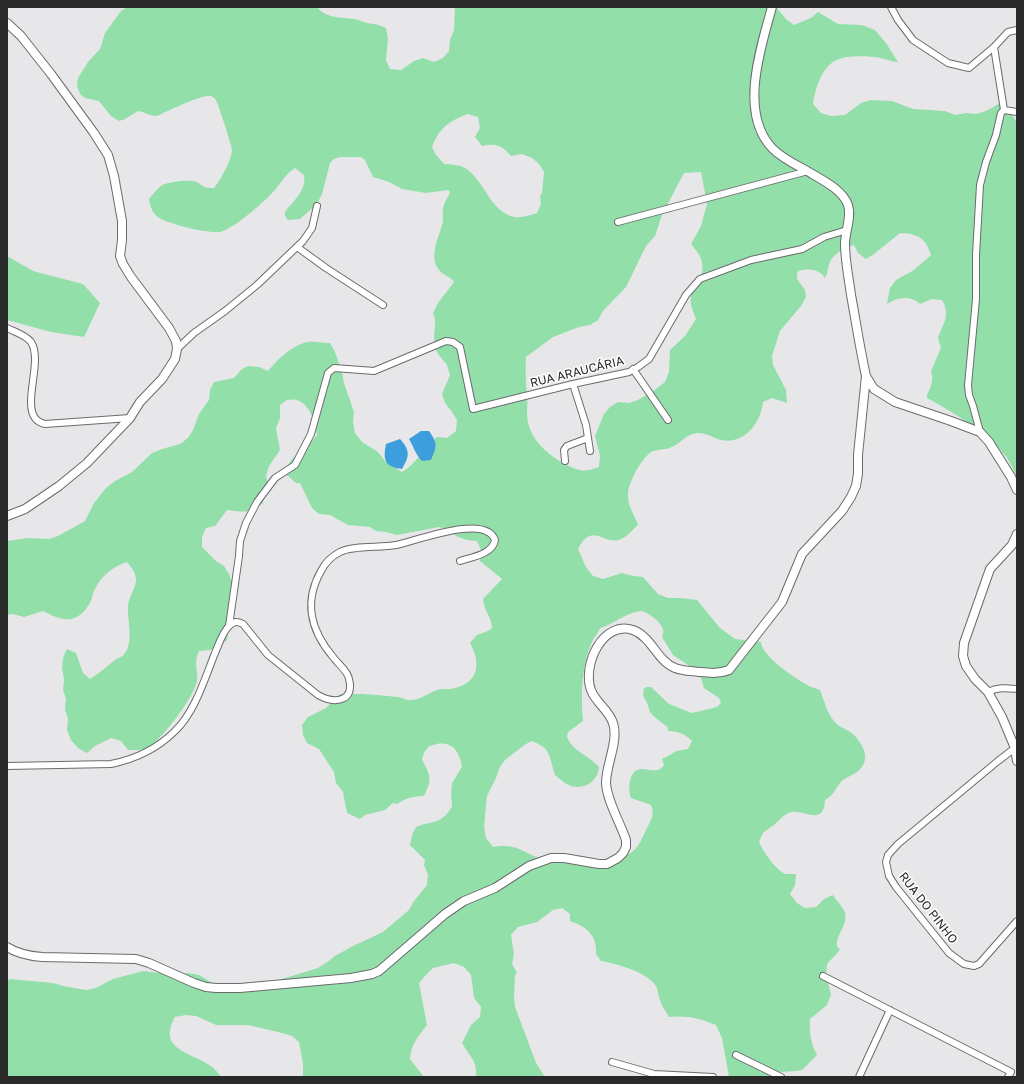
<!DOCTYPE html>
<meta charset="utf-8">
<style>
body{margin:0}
#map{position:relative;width:1024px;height:1084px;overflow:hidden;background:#e7e7e9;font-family:"Golos Text",sans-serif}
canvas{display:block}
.frame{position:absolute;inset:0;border:8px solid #29292a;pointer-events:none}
</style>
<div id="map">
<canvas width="1024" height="1084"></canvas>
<div class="frame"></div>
</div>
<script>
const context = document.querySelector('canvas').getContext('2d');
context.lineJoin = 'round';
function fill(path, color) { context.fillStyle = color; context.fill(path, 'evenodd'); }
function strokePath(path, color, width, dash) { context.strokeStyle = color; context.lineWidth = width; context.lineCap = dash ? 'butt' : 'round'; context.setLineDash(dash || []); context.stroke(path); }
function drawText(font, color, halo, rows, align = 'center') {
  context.font = font + ' "Golos Text",sans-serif'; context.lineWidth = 3; context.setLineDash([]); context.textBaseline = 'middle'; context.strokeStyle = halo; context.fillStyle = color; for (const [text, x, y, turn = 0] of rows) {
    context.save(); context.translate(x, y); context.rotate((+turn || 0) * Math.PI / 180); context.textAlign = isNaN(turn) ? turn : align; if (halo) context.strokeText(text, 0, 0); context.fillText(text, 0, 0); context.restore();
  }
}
const green = new Path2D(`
 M127,7H317C327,19 341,17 355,19C358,20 361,21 364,22C374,25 376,23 386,28L388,39L386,60L390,69L401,70L414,61L423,58L434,62L443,58L449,51L450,40L454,30L455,7H776L786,19L794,25L811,18L818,12L838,24L862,25L875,30L886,43L898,62C892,62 887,59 880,58C870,56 847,55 837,60C822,66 815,89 813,104L821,113L831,116L845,115L861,103L871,100L892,101L913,109L945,111L955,115L966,113L976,114L986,111L1000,103L1005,106L1017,122V478C1014,471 1011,464 1007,458C989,434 953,412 927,398V395C931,387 934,380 931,371L941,348L938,338C943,323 951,316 942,300L932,299L920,304C911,295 897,297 887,304L890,288L896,280L914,270L931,255C925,237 918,234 900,233L874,254L866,259L858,253L854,245C845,248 834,253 830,262C827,268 829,272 825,278C820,269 807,268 798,271L797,274V279L805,290L806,297L801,306L780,331L772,356L773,365L786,390L787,403L772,398L763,402C761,423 744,445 721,440C714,438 706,433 698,433C684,435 683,442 672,447C666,450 657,449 651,452C641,459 627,484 628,497C628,506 635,516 638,525C633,529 627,537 621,539C604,547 593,520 578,549L586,567L593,576L603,579L622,573L633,576L643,577L658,594L668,598H680L697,600L720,628L735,639L761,642C761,655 794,678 806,684C810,687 815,688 820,690C824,700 827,713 834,721C839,728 848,729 854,735C865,747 871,761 857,772C853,775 847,777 843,780C839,783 837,788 834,792C832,795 828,798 825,800C824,827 805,809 791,812C784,814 778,821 773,826H772L763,833L759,842C763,851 776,871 786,874C789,874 793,874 796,874L795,885L790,894L797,903L805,908L816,907L824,899L833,895C836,901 844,907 845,913C848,925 836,934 837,946L840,950L827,964L826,974L831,995L827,1005L810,1019C809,1032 811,1044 817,1055L802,1070L797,1071L779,1072L765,1077H729L722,1038L716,1025C700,1018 686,1015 669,1017C666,1011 661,1006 660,1000C658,996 658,992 657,988C649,972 617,964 601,961L596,954C597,935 587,927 570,921V914L562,908L553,910L537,922L518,927L511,935L514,954L512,964L517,973L515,975L514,996L515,1007L536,1063L545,1077H476C478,1061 469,1056 462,1043L471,1025L480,1017L481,1007L474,998L471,975L464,967L454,963L433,968L425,976L419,983L427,1025C418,1037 411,1044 410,1059L424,1077H303V1064L299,1042L292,1036L282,1033L248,1025H216L196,1016L186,1015L175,1017C153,1057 207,1051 221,1077H7V981L10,979L53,983L63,986L86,990L96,988L113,979L143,971L176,975L187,973L199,975L216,985L259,986L318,968L326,963L335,956L351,947L383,932L409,910L414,901L427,885L428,875L424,865L425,860L410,845L412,835L416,827C434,820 440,825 452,807L451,794L452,783L462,767C460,753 453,741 437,744C433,745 428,746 426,750C424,752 423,756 422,759C430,776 433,778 424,796C413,796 406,798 397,804L393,803L385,810L365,815L360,819L347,813L343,792L336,783L334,772L319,749L307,743L303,735L302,725L308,717L326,708L340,694C359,693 378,695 397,697C401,697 405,700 409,700C419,701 428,693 437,690C443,688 449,690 455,688C479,682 481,663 470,643L477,635L488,631L492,628C492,618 484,611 483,599L502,579L480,561L481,550L477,541L467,540L456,536L449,530L439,527L397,535L386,532L376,531L370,527L348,525L330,515L319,514L312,508L300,483H296L287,475C287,472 287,468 288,466C290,458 310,444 317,435C315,423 311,405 297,400C294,399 290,400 287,400L280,405V418L276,428L280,450L269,466L266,476L269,486L264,493L263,503C250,514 243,512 227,510L215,526L206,528L202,537V547L216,561L224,566L229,574L236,593V603L232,612L227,640L219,646L210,650L199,651C198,654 196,658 196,662C196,669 198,674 197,681C194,697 163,738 149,747C142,751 135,750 128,750L121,741L111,738L95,746L87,753L78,748L71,740L67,730L68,719L65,710L66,699L63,690L64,679L62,668L63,658L67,649L76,653L83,673L90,679C100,673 107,666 115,660C118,658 123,657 125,653C134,641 127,619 128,605C129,597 135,589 136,581C136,573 132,568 127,562C114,566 101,576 95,589C93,593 92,597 91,601C78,625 64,622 43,611L24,617L13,614L7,615V541L28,538L49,539L58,536L85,521L94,503L106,488L115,481L132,472L152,453L162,449L180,444L188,438L193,430L199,414L209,400L210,390L214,382L234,378L242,369L248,366L259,367L268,371C278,359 292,345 308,342C315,341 323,343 330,343L335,352L342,372L344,383L354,412L353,422L355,433L362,442L378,452L385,461L402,472C416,464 424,448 437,437L447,438L456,431L457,420L452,412L445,403L442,394L450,375C449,372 448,368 447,365C443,359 437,355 435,347C432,336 438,322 433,313L438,303L454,282C450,276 444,276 440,271C427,257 440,236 443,221C443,216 442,210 444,205C445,200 449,197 450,192L448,190L426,193L402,189L389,182L373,177L365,160L361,157H340L334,159L330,163L322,194L317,204L300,219L288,220L285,216V212C293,201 307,190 304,175L295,168C285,174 280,185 272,193C264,202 232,230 220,232C209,233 186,228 175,224C159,219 152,217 149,199C153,194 157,189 162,185C168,182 191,179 197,182C205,187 203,188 214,188C220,181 232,159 232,150C232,146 218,104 216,100C215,99 213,97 211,96C205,93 165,112 157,116C149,116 145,112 138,111L125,119L119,121L111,116L99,101L85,98L80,94L77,86L78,78L88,62L100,49L105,33L121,11ZM468,114L478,117L480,128L475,137L482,146C497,143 501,145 511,156L522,154L532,158L539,164L544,172L542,193L540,196L541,204L537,213C530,215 522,218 515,217C490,213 485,180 465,168C459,165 451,164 444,164L436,155L432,147C438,129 450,120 468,114ZM701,172L707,204L701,226L691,244C705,261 703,262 701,283C686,296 690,302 696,319L685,336L670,350L669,372L665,382L656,389L638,400L629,403L618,402L610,407L604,414L595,436L600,456L599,467C584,473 579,471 565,464C545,453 527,437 527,412C527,407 528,402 527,397C526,384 525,370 526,357L553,337L579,327L590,325L598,320L603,311L626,287L646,246L655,236L662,215L684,173ZM641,611C648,612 659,621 662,627C664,630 663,634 662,637L673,655L697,671L700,675L704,688L719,698L721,703L717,707L692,713L669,704L651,687H647L644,688L643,696C647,701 648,706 650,712C655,719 663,722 668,728V731C678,731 685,734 692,741L688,749L677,751L662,759L664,765C658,774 650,769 641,769C628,770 628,790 631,798L651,805C655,814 651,820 647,828C643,836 639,847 632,852C630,854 625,854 623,855C602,861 575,863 555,853L542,859C521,852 517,843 493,847L486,838L484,827L487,796L496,778L500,767L505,760L523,746L531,741C552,748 549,757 555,775C560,779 565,784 571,786C585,790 598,781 599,767C590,756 572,751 567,737L568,732L583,721C581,695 581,666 592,642C594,637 598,634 600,628C615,624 624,613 641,611Z
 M7,256L33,271L83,284L100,303L84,337L51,332L7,320Z`);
const water = new Path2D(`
 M421,431H429C438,444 437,446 431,460L422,461C415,454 414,447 409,439Z
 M400,439C411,451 409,457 402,469C384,467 383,459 386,444Z`);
const minor = new Path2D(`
 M891,7L898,20L913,40L948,63L969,68L994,47L1008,32L1017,30
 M994,47L1004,110
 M618,222L808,171
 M297,247L326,268L383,305
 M7,328C15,332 26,335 31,342C43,360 23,402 35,418C37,421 41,423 45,424L130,418
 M177,349L194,333L225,311L257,285L303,241L312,228L317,206
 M633,369L668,420
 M573,384L586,425L590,451
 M980,432L973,406L969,395L968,385L976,299V255L980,185L986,162L996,135L1001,113L1004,110L1017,112
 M565,461L564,450L567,446L588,438
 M229,626L239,556L240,541L246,523L257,502L275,478L295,465L311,434L328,373L334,368L374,371L446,341L453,342L460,347L473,409L573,384L629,372L638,367L649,359L686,295L700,279L751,260L802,249L824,237L847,230
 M988,692C998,687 1006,688 1017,689
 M1015,748L998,761L898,844L888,855L886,862L889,876L896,887L949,953L964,964L974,966L979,964L1017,921
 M7,766L111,764C136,759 157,749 175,731C195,712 205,678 215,653C219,644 222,633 229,626C234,621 237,621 243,624L268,655L318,695C334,704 355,702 349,679C348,671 338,664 333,657C311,631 303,603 321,571C325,563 332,556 340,552C353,545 381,548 396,545C416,541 486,513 495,540C493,554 472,557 460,561
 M823,976L1011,1072L1008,1077
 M736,1055L781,1077
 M612,1062L654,1074L713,1077
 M859,1077L890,1010`);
const tertiary = new Path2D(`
 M772,7C761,47 738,114 773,149C784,160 801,167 814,175C826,182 843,191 848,205C852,217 845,231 845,244C845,261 849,279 851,295C856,322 860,349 866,376L874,389L895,402L951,421L980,432L989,442L1011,477L1017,490
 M7,23L21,36L51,74L94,133L108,155L114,176L122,221V240L120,256L123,264L131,277L169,328L176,341L177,349L175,359L162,379L140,402L130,418L87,463L59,486L25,509L7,516
 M1017,534L1012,545L990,569L964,643L963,656L966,666L975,679L988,692L1002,717L1015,748L1017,761
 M7,947C18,954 29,956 42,957L136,959L149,963L194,983L206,987L216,988H240L351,978L372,974L379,971L445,914L464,901L495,888L529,866L551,858H564L599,864H607L618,858L623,853L626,847V840C620,822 607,801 606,783C606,764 619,741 613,723C609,710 595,702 591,690C582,666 602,620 633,630C652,637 657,661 675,668C683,671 692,671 699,672C710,673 719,674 729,670L782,602L802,554L842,511L851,497L856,486L858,474V455L866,376`);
const streetNames = [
 ["RUA ARAUCÁRIA",577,372,-14],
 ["RUA DO PINHO",928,908,52]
];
fill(green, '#93dfaa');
fill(water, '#3c9edc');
strokePath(minor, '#6b6b6d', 8);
strokePath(tertiary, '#6b6b6d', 10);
strokePath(minor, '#fff', 6);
strokePath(tertiary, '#fff', 8);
drawText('12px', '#29292a', '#fff', streetNames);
</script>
